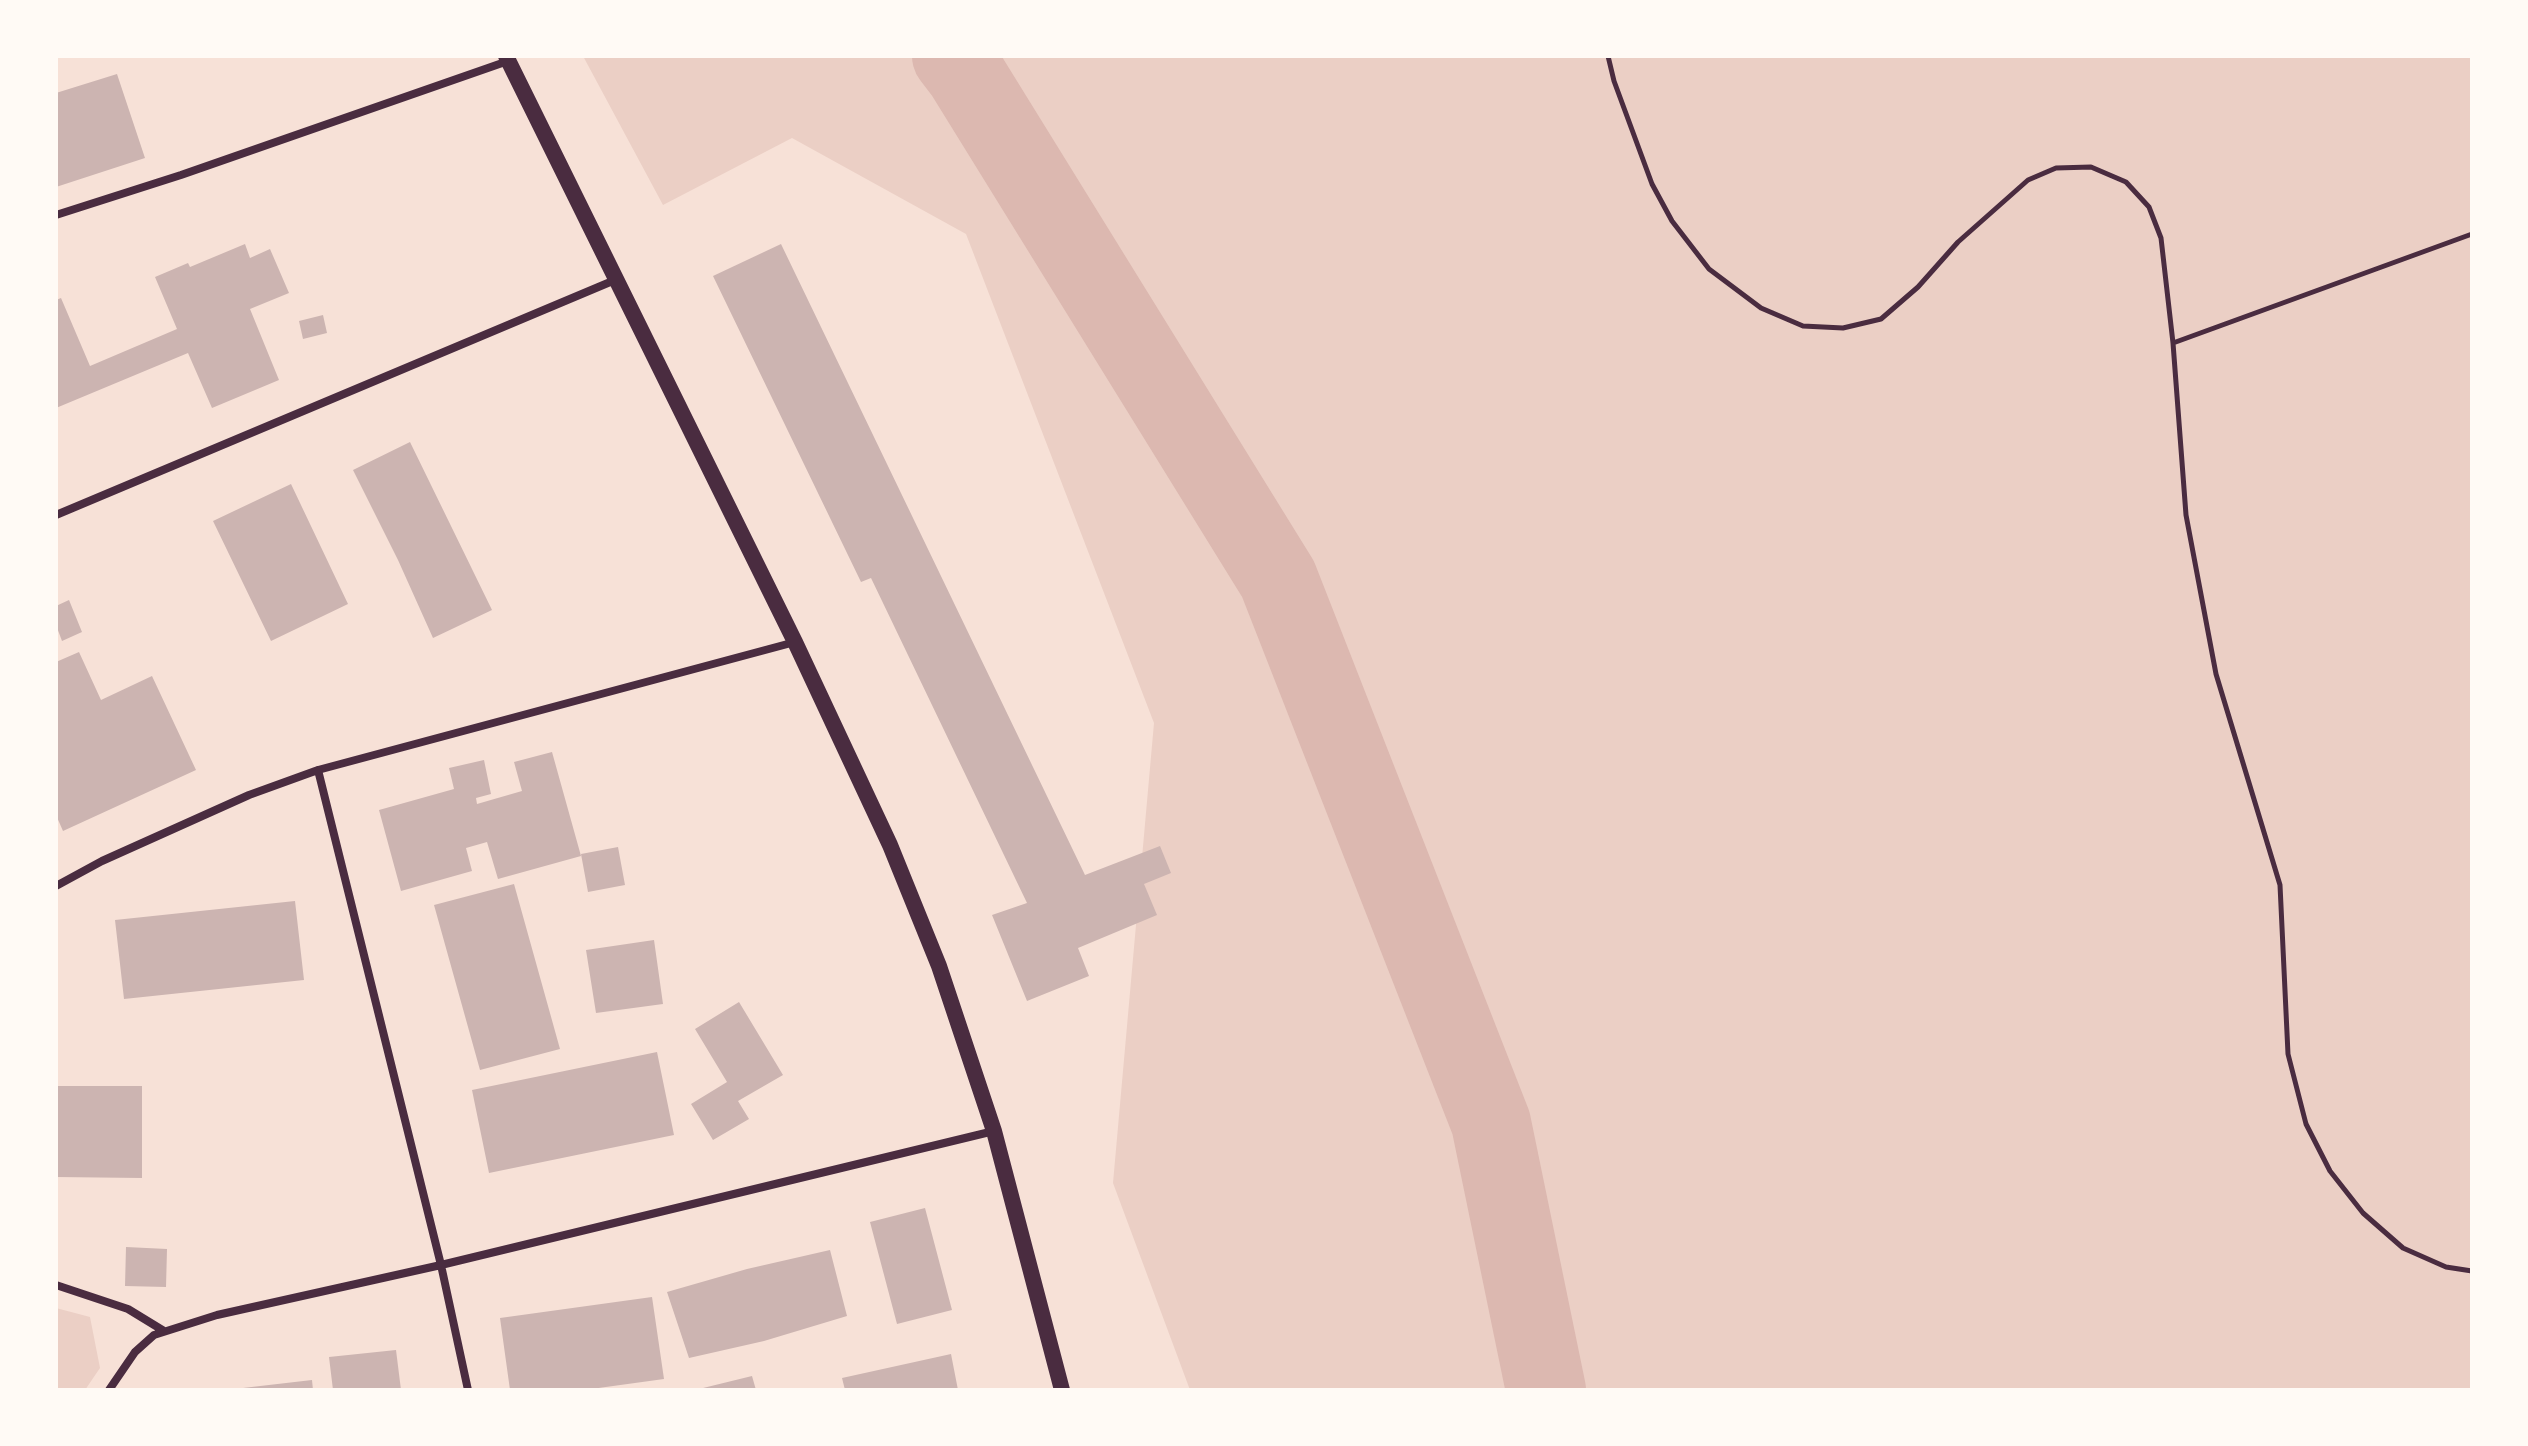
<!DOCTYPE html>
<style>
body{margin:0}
#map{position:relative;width:2528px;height:1446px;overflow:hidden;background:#f7e1d7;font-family:"PT Sans",sans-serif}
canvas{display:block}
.frame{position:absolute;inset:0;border:58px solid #fffaf5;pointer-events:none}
</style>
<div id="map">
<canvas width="2528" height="1446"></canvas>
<div class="frame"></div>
</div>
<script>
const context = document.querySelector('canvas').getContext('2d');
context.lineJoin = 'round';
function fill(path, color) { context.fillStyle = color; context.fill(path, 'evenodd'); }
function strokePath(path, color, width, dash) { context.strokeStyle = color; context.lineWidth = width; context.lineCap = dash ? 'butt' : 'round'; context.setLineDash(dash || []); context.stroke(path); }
const green = new Path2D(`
 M583,56H2472V1390H1190L1113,1183L1154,723L966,234L792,138L663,205Z
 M56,1308L90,1317L100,1368L85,1390H56Z`);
const river = new Path2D(`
 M952,56L965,73L1278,579L1491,1123L1546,1390`);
const building = new Path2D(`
 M117,74L145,158L56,187V93Z
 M245,244L250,258L270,249L289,293L250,309L279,380L212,408L188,353L56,408V300L61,298L90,366L177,329L155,277L188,263L190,267Z
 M781,244L1085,875L1160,846L1171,873L1144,884L1157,915L1078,948L1089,976L1027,1001L992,915L1027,903L871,578L861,582L713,276Z
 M323,315L327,333L303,339L299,321Z
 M410,442L492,610L433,638L398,560L353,470Z
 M291,484L348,604L271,641L213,521Z
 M69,600L82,632L62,641L56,625V606Z
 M79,652L101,700L152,676L196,770L63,831L56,815V662Z
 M552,752L581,856L498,879L487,842L466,848L472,871L401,891L379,810L454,789L449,768L484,760L491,794L476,798L477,804L522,791L514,762Z
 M618,847L625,885L588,892L581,854Z
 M514,884L560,1049L480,1070L434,905Z
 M295,901L304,980L124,999L115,920Z
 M654,940L663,1004L596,1013L586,950Z
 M739,1002L783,1075L738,1101L749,1119L713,1140L691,1104L727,1082L695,1029Z
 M657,1052L674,1135L489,1173L472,1090Z
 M56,1086H142V1178L56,1177Z
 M925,1208L952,1310L897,1324L870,1222Z
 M126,1247L167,1249L166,1287L125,1286Z
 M830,1250L847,1316L764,1341L689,1358L667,1292L747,1269Z
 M652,1297L664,1379L584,1390H510L500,1318Z
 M396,1350L401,1390H333L329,1357Z
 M951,1354L958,1390H845L842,1378Z
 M752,1376L756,1390H699V1389Z
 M312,1380L313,1390H243V1388Z`);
const path = new Path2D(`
 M1608,56L1614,81L1652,184L1672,221L1709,269L1761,308L1803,326L1843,328L1881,319L1918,287L1958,242L2028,180L2056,168L2091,167L2126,182L2149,207L2161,238L2173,343L2186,515L2216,674L2280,885L2288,1054L2306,1124L2330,1171L2363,1213L2403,1248L2446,1267L2472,1271
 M2173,343L2472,234`);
const minor = new Path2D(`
 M56,215L181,175L508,61
 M56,515L615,280
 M318,770L441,1265L468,1390
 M56,886L102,861L249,795L318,770L795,642
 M56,1285L128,1309L164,1331
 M109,1390L135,1352L154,1335L217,1315L441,1265L994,1131`);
const secondary = new Path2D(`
 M506,56L795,642L890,845L939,966L994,1131L1062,1390`);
fill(green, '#ebcfc5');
strokePath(river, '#dcb8b0', 80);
fill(building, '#ccb4b1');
strokePath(path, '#4a2c40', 5);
strokePath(minor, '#4a2c40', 8);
strokePath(secondary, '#4a2c40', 16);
</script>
